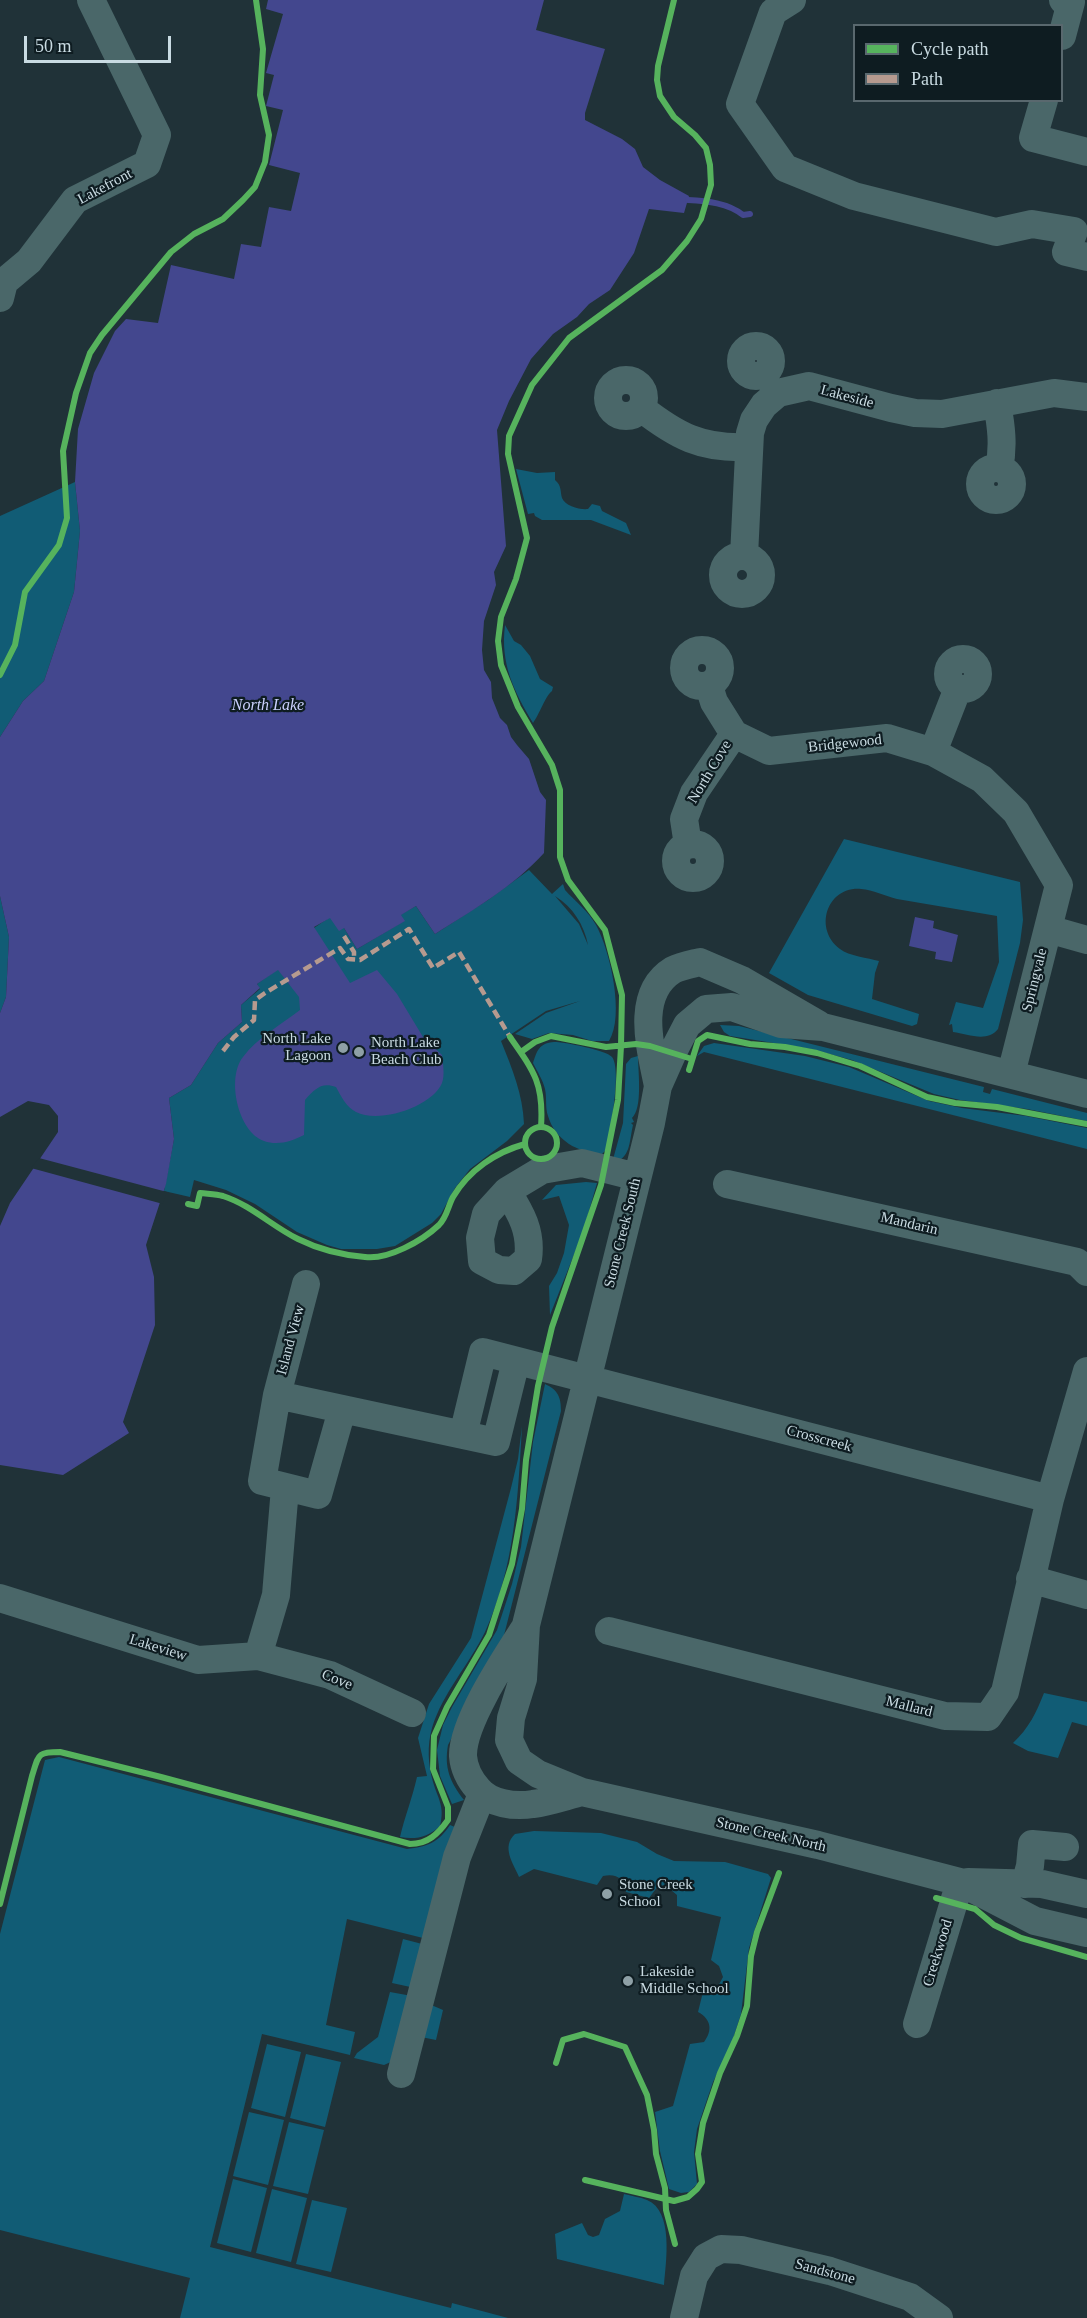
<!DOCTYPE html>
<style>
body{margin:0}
#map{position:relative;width:1087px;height:2318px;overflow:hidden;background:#203238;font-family:Georgia,serif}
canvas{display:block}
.legend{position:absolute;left:853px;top:24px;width:210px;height:78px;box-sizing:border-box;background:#0e1c21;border:2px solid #59686e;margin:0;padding:8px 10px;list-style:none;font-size:18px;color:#c9dbe2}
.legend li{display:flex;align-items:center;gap:12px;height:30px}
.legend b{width:30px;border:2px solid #59686e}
.scale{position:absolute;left:24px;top:36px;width:147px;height:27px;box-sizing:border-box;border:3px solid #c9dbe2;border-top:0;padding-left:8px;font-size:18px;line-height:21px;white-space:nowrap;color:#c9dbe2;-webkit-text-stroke:4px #0e1c21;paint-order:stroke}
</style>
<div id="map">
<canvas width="1087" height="2318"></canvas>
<ul class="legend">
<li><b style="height:8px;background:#56b35d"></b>Cycle path</li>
<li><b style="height:8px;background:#b69a8f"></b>Path</li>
</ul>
<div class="scale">50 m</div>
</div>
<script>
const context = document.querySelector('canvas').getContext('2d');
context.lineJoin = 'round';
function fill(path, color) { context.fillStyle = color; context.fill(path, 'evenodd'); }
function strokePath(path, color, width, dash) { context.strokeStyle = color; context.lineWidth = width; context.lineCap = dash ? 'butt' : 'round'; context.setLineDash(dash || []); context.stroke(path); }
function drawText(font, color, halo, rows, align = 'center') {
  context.font = font + ' Georgia,serif'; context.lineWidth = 4.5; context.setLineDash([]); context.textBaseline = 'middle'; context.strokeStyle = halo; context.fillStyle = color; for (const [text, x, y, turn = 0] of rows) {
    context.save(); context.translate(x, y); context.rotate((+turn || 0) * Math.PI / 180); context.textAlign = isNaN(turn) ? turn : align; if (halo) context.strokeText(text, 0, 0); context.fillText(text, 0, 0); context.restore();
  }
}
const green = new Path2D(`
 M516,469L537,473L555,472V480C562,486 560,491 562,498C565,506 580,510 588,509L592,504L600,506L602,511L626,523L631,535L591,520H542L535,516L534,513L528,514Z
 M75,482L80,531L74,592L44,681L23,701L0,737V516Z
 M505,625L514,641L521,645L530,656L540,679L553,687L552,691C546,695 539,715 533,723C514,691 500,664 505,625Z
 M844,839L1020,882L1023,920L1020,943L998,1029C987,1043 968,1034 953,1032L952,1024L949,1025L956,1002L983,1008L999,962L997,916C964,910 930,905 897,899C885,896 873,890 861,889C827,886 813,929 840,949C849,956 868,958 879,961L875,973L872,999L919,1014L917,1024L912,1026L808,995L769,973Z
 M529,870L552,894L563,884L565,890C575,901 589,912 596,925C610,950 625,1016 609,1041H592L573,1035L549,1033L532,1039L515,1034L546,1013L580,1001L546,1011L501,1041C512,1068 523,1095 524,1124L507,1141L470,1169L455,1188L441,1214L432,1223L395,1246L377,1249H341L327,1245L297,1232L255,1204L226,1190L194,1180L190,1197L164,1191L174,1139L169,1098L191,1085L218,1043L242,1022L241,1005L260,989L257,984L278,969L290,985L333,959L314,928L330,917L344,928L357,949L404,921L400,915L416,906L435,934L488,900ZM555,896C573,907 584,925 588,945L579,924Z
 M0,896L9,937L6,997L0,1013Z
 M720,1025L739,1026L984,1087L983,1092L990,1094L992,1089L1087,1113V1121L1027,1109L960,1100L934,1094L852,1060L811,1049L730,1036L724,1032Z
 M554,1042C564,1042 606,1050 612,1057C622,1070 610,1133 606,1150L602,1154C578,1153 555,1140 548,1116C545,1107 547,1098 545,1089C543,1080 537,1071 533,1063C537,1051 539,1043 554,1042Z
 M714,1043L805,1056L849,1067L929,1101L962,1108L1026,1116L1087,1128V1149L704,1052L697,1056L704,1046Z
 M638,1056C638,1071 643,1108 632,1118L634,1122L631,1123L633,1125C629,1142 631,1159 612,1163L623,1123L626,1064L631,1058Z
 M586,1182L597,1183L583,1232L550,1315L549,1286L557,1273L564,1253L569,1225L559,1196L542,1200L556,1185Z
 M545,1384C558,1390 561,1397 561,1411L502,1643L448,1745C444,1768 450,1782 464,1800L452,1804L440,1776L437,1750L443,1725L452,1707L497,1630L512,1584L521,1547L533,1442Z
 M522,1426C518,1496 515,1567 485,1632C469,1665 443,1692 432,1728C427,1746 428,1764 433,1782C438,1799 445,1806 440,1826C428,1837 416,1840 400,1837C405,1816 412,1799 417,1777L427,1776L418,1738L429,1704L471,1638L511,1488L518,1459Z
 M1044,1693L1087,1702V1726L1072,1722L1058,1758L1028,1751L1013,1743C1029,1728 1036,1713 1044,1693Z
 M59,1757L407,1849C427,1847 439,1842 450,1825L455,1827L427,1939L347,1919L326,2025L355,2032L350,2055L262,2034L210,2247L451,2308L452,2303L508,2318H180L190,2278L0,2230V1934L45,1760Z
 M534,1831L601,1833L637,1842L657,1854L674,1861L725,1862L768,1874L771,1878L749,1948L741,2014L731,2045L713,2082L697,2129L694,2152L697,2184L689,2192L681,2193L669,2189L660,2151L655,2112L673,2106L690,2044L704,2042C713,2030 711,2019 698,2012L703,1992L716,1990L723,1977L719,1966L711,1960L721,1917L677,1906V1895L665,1885L658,1886L649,1898L626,1892C624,1878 616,1873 603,1876L597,1885L534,1869L519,1877C513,1863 501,1847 515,1834Z
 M403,1939L426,1945L415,1988L392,1983Z
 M390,1992L412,1996L393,2061L384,2065L354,2058L357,2053L378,2037Z
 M429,2004L443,2010L436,2040L421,2037Z
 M267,2044L301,2052L285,2117L251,2108Z
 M306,2054L341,2062L325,2127L290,2118Z
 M249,2112L284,2120L268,2185L233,2176Z
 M289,2122L324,2130L308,2194L273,2186Z
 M233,2179L267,2188L251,2252L217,2243Z
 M272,2189L307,2198L291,2262L256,2253Z
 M624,2194C631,2196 640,2197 647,2200C674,2211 666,2262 664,2285L557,2259L555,2234L582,2223L588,2235L593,2237L599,2235L605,2219L620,2211Z
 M312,2200L347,2208L331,2272L296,2264Z`);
const water = new Path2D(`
 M268,0H544L536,30L605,49L585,113V120L622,139L635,149L643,167L660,180L689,196L684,213L649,209L634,253L610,290L589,304L577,317L553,334L531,359L509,401L497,430L506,546L494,572L496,585L484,621L482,650L484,670L491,682L492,698L500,718L507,725L511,737L517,745L529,759L540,792L546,800L544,853C513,887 473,910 435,934L416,906L401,915L405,921L357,949L344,928L339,931L330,918L314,927L350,983L377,970L397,994L423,1037L442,1055C443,1063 445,1076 442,1083C432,1107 379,1124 356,1112C346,1107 341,1096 336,1087C321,1082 315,1089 305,1100L304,1135C292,1141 278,1146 264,1141C238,1132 226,1078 243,1057C257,1038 282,1024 300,1010L299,997L278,970L257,984L260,988L241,1005L242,1022L218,1043L191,1085L169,1098L174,1139L166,1184L146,1245L154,1277L155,1325L123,1422L129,1433L63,1475L0,1465V1226L10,1203L58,1132V1116L49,1105L28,1101L0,1117V1013L6,997L9,937L0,896V737L23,701L44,681L74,592L80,531L75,482L78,429L94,373L115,331L126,319L158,323L171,265L234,279L241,244L261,247L269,207L291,211L300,173L269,165L283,110L266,106L274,75L266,73L283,14L266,9Z
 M915,917L934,921L933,928L958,935L952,962L935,959L936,952L909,946Z`);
const pier = new Path2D(`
 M39,1158L167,1192L163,1204L31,1168Z`);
const stream = new Path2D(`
 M688,200C707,201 728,203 743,215L750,214`);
const minor = new Path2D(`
 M792,0L773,12L740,104L785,168L854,196L996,232L1032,224L1074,231L1066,252L1087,257
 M1062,36L1071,2L1063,0
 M1044,100L1033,138L1087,152
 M0,298L4,282L29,261L75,200L147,164L157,135L91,0
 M741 361a15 15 0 1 1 30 0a15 15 0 1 1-30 0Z
 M608 398a18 18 0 1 1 36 0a18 18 0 1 1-36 0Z
 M997,403C1001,425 1004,446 999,468
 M641,408C677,436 701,449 748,447
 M980 484a16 16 0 1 1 32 0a16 16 0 1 1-32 0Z
 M723 575a19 19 0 1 1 38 0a19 19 0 1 1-38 0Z
 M744,556L750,433L754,420L764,405L778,393L809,386L891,408L915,413L942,414L1054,393L1087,397
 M684 668a18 18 0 1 1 36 0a18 18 0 1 1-36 0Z
 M948 674a15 15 0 1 1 30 0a15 15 0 1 1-30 0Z
 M709,686L714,702L734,734L769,751L887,738L933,752L982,779L1016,812L1059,885L1011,1074
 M933,752L958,688
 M676 861a17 17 0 1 1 34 0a17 17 0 1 1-34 0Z
 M688,845L684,819L694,793L734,734
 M1048,929L1087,940
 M658,1086C651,1050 634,994 673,970C681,966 692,964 700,962L742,980L818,1024
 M1087,1094L823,1027L781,1024L732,1007L706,1009L687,1025L674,1050L658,1086L651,1123L526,1625L523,1679L511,1718L509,1740L519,1761L538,1774L582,1792L818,1845L960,1882L1035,1921L1087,1933
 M727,1184L1077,1262L1087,1272
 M507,1191C521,1213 532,1232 528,1259L514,1271L499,1270L482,1261L480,1238L486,1214L507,1191L542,1170L582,1163L637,1177
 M277,1395L306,1284
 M342,1410L318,1495L262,1481L277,1395L496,1442L516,1361
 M463,1435L483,1352L1050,1499
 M1030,1579L1087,1595
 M0,1598L198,1660L258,1656L330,1675L412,1713
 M524,1629C506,1657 462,1723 463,1756C464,1769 470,1780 478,1789C490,1804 515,1807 533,1804C549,1802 566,1796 582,1792
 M609,1631L945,1716L988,1717L1005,1692L1050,1499L1087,1371
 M258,1656L276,1595L285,1488
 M968,1882L1042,1884L1087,1894
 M1025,1884L1030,1866L1032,1844L1065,1847
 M917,2024L960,1882
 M401,2074L457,1857L482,1794
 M684,2318L694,2276L706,2257L721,2249L741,2250L830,2271L910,2297L939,2318`);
const quiet = new Path2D(`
 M344,936L354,952V960
 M223,1051L234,1037L254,1020L255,1000L265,993L340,948L348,959L360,960L409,929L433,968L459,952L510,1037`);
const cycleway = new Path2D(`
 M0,675L15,645L25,592L59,545L67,518L63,451L76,393L90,353L102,335L171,252L194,234L223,219L243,200L255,187L265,162L269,135L260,95L263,49L256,0
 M510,1037C534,1071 544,1084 541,1127
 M521,1052L535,1042L551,1036L606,1047L636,1044L650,1046L692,1059
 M689,1070L698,1041L707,1035L750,1044L785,1047L817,1053L860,1066L927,1097L955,1103L997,1107L1087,1124
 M525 1143a16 16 0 1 1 32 0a16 16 0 1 1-32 0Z
 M188,1204L197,1206L200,1193C208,1194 216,1194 223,1196C251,1205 273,1227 298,1239C318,1249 342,1255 365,1257C388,1260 422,1241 439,1225C447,1217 448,1206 453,1197C469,1170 496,1152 525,1144
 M936,1898L975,1909L994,1925L1021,1938L1087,1957
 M0,1904L32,1776C39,1754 37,1752 60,1752L161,1777L410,1844C428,1844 438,1834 448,1820V1807L433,1769L434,1736L447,1707L489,1635L512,1564L522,1509L526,1460L538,1386L552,1327L601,1185L618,1100L621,1046L622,995L605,930L568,880L560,857V790L552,765L518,707L501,665L498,641L501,617L516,579L527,538L508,454L509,436L532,385L569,338L662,270L687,241L701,219L711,185L710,165L706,148L695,135L674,117L660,96L657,80L658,66L674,0
 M556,2063L563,2040L584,2034L625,2047L647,2095L654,2130L656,2154L665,2188L666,2210L675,2244
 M585,2180L674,2201L688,2197L697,2189L702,2182L698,2154L703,2123L720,2073L737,2036L747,2006L751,1956L757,1932L779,1873`);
const markers = [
 [343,1048,6,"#8ea0a6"],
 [359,1052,6,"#8ea0a6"],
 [607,1894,6,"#8ea0a6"],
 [628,1981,6,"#8ea0a6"]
];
const streetNames = [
 ["Lakefront",105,187,-28],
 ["Lakeside",847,397,15],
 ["Bridgewood",845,744,-6],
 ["North Cove",710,772,-59],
 ["Springvale",1035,980,-76],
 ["Mandarin",909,1224,13],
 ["Stone Creek South",623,1233,-76],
 ["Island View",291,1340,-75],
 ["Crosscreek",819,1439,15],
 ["Lakeview",158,1648,17],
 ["Cove",337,1680,22],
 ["Mallard",909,1707,14],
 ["Stone Creek North",771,1835,13],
 ["Creekwood",938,1953,-73],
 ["Sandstone",825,2272,15]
];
const poiNames = [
 ["North Lake",331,1039,"right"],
 ["Lagoon",331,1056,"right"],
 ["North Lake",371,1043],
 ["Beach Club",371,1060],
 ["Stone Creek",619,1885],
 ["School",619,1902],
 ["Lakeside",640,1972],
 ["Middle School",640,1989]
];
const waterNames = [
 ["North Lake",268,706]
];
fill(green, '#115c75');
fill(water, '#43478e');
fill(pier, '#203238');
strokePath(stream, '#43478e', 6);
strokePath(minor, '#4a6769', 28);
strokePath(quiet, '#b69a8f', 4.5, [9, 4.5]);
strokePath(cycleway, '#56b35d', 6);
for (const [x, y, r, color] of markers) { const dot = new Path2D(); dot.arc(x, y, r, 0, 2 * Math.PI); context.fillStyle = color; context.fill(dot); strokePath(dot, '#0e1c21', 2); }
drawText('15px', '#c9dbe2', '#0e1c21', streetNames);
drawText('15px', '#c9dbe2', '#0e1c21', poiNames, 'left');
drawText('italic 16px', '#cbd1fd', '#0e1c21', waterNames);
</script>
